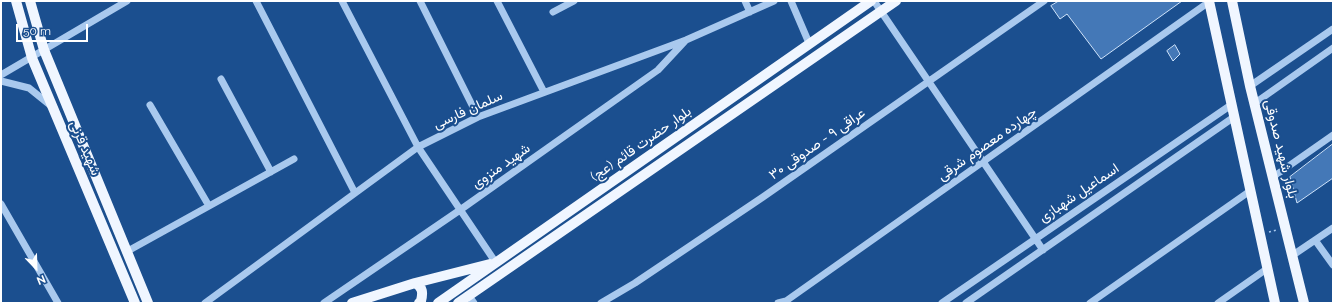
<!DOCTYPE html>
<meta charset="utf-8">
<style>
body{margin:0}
#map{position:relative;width:1334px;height:304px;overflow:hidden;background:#1b4f8f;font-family:Raleway,sans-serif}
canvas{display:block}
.frame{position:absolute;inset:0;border:2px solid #fff;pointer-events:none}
.north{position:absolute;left:16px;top:248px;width:40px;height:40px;-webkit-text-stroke:3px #1b4f8f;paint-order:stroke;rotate:157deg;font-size:11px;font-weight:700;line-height:16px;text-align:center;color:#fff}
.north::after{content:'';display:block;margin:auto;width:14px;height:18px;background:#fff;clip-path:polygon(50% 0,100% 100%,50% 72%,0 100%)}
.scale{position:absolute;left:16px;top:24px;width:72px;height:18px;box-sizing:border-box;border:2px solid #fff;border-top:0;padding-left:5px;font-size:12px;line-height:14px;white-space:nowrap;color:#fff;-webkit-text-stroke:3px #1b4f8f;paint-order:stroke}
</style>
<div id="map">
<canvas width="1334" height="304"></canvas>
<div class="frame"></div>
<div class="north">N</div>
<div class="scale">50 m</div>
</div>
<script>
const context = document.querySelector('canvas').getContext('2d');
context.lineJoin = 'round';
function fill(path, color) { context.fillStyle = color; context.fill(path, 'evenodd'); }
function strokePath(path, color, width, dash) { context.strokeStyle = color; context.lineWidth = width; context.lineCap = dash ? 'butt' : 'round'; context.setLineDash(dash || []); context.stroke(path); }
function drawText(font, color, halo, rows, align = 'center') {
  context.font = font + ' Raleway,Vazirmatn,sans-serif'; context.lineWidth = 4; context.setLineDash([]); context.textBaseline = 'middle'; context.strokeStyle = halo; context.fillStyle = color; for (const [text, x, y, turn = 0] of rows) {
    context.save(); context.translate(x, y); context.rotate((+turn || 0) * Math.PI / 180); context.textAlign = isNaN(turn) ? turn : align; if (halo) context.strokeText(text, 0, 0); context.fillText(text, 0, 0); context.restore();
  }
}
const building = new Path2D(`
 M1059,1H1182L1101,59L1067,14L1060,19L1051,6Z
 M1175,45L1180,54L1173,61L1167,51Z
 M1333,144V178L1297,203L1290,177Z`);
const path = new Path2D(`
 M1269,232L1277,230`);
const minor = new Path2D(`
 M256,1L355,193
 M342,1L418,147L496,263
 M420,1L478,117
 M497,1L544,92
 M745,1L750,12
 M791,1L809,43
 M874,1L1043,250
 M553,12L574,1
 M1,75L127,1
 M221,79L271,172
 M1,81L29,88L50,105
 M1250,86L1333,29
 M1255,103L1333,48
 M150,105L209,206
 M1273,177L1333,135
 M1,204L58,303
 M1315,240L1333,265
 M126,252L294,159
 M1293,255L1333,228
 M469,296L474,303
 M205,303L418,147L478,117L686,40L774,1
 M324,303L460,210L658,70L685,41
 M601,303L635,283L763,197L1044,1
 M778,303L786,301L1209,2
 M942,303L1231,105
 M966,303L1234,117
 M1090,303L1250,191
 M1218,303L1268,268`);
const major = new Path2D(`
 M16,1L32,58L135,303
 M30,1L44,50L148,303
 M1209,1L1275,303
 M1232,1L1250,86L1304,303
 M415,283C423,287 423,293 421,301L419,303
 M352,303L415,283L490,264
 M438,303L871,1
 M458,303L896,1`);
const streetNames = [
 ["سلمان فارسی",468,110,-24],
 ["بلوار حضرت قائم (عج)",641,144,-35],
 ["عراقی ۹ - صدوقی ۳۰",817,144,-35],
 ["چهارده معصوم شرقی",987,144,-35],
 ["شهید قرنی",85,148,67],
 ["بلوار شهید صدوقی",1281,149,76],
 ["شهید منزوی",501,166,-35],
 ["اسماعیل شهبازی",1079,193,-34]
];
fill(building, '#4478b7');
strokePath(building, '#cfe3fa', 1);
strokePath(path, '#a9c9ee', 1.5, [2, 3]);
strokePath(minor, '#a9c9ee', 7);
strokePath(major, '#f0f6ff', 10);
drawText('14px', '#fff', '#1b4f8f', streetNames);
</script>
